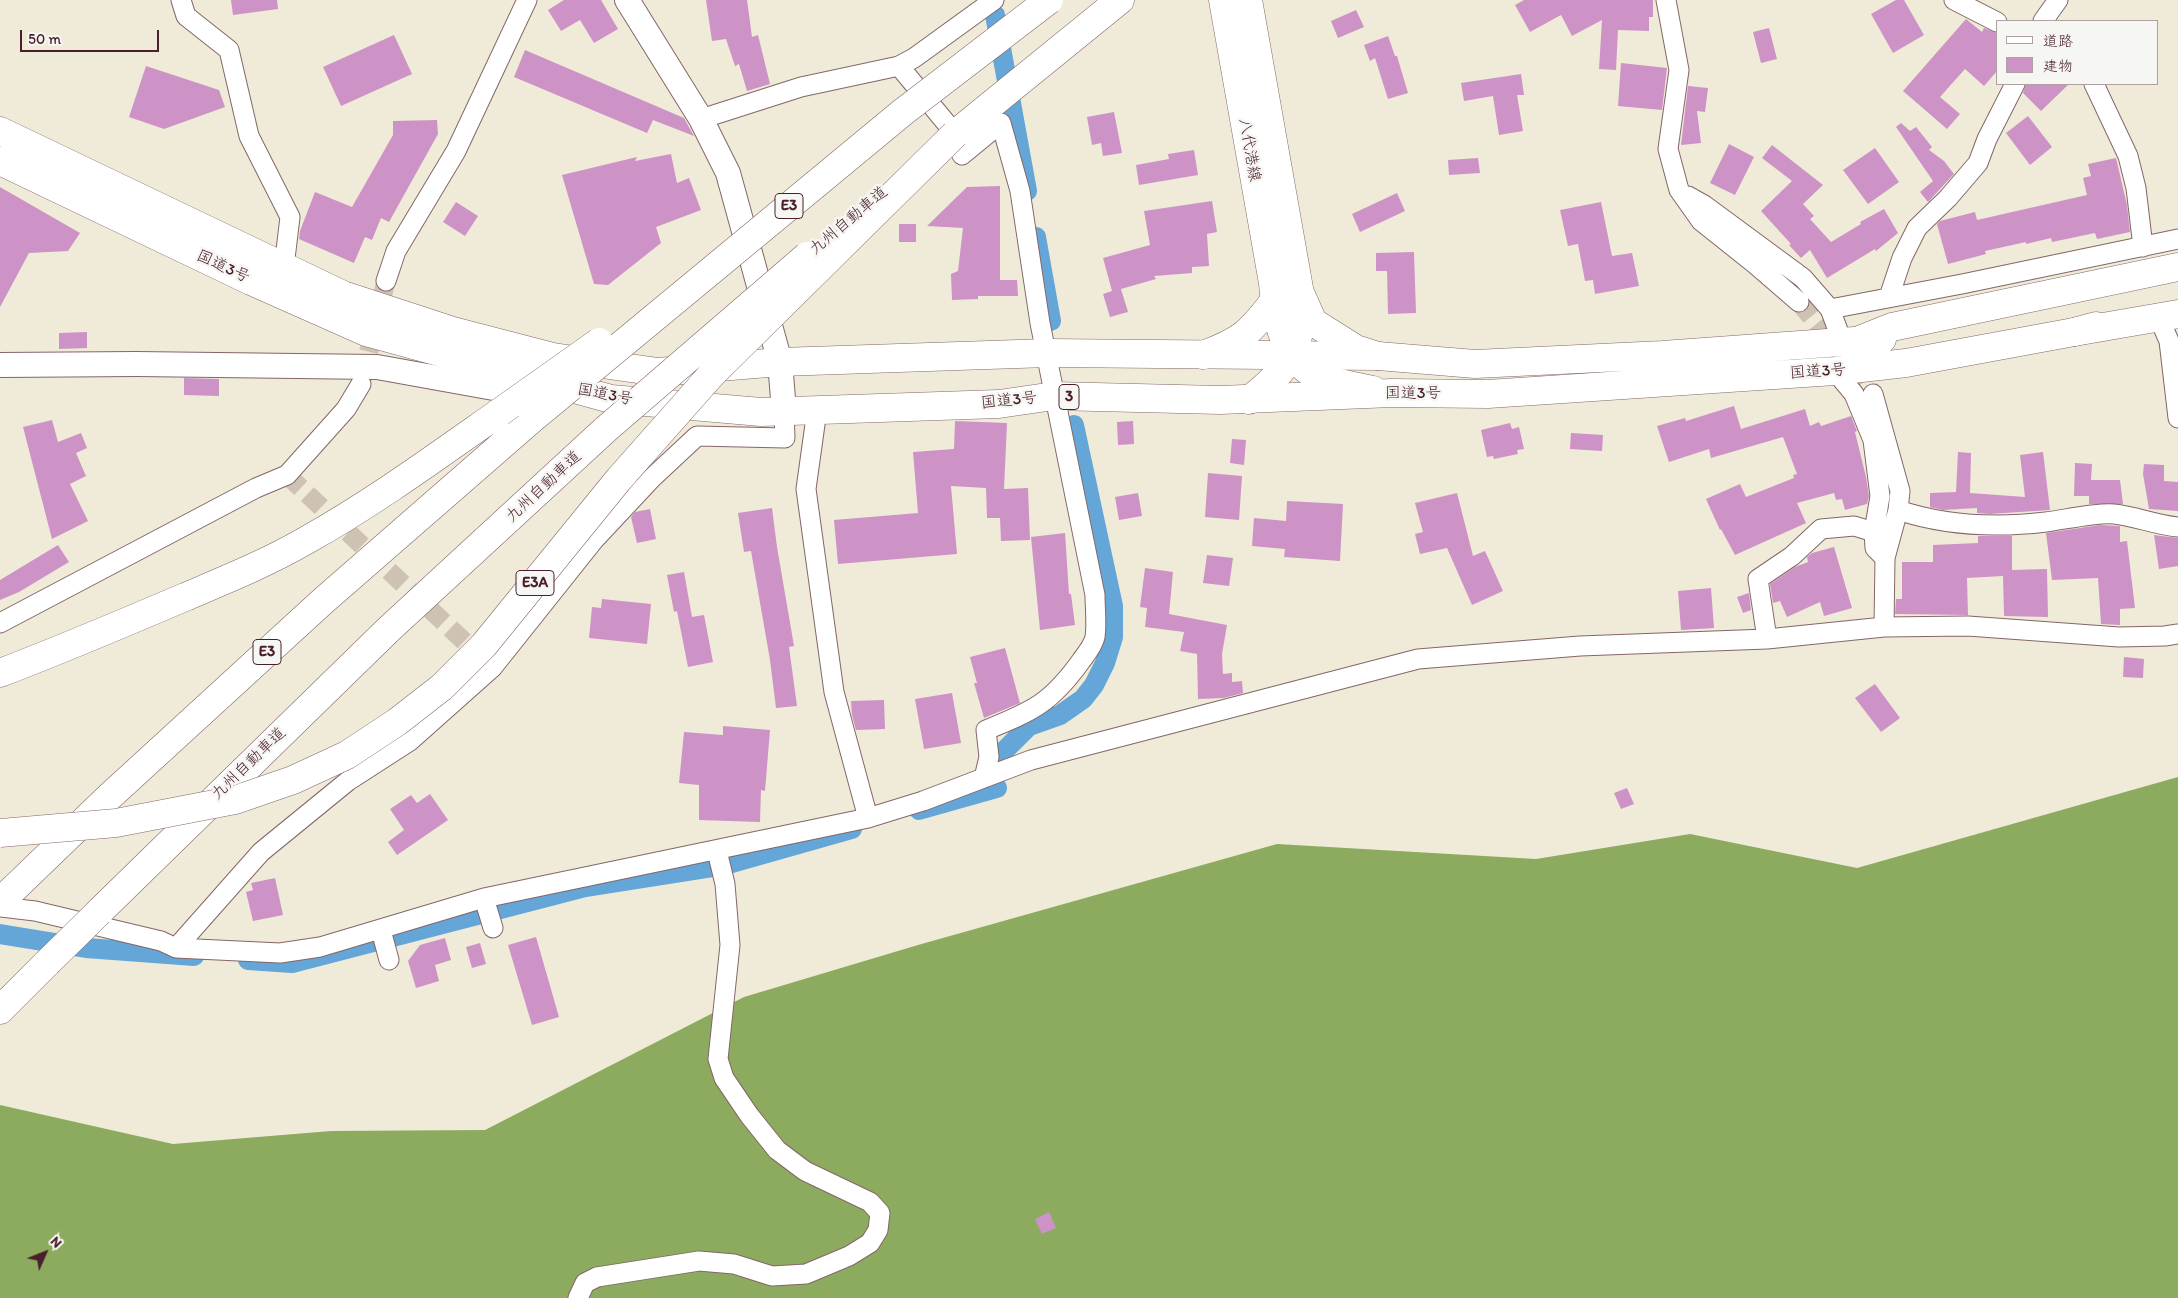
<!DOCTYPE html>
<meta charset="utf-8">
<style>
body{margin:0}
#map{position:relative;width:2178px;height:1298px;overflow:hidden;background:#efebd8;font-family:Itim,"Klee One",sans-serif}
canvas{display:block}
.legend{position:absolute;left:1996px;top:20px;width:162px;height:65px;box-sizing:border-box;background:#f6f6f2;border:1px solid #b1a0a2;margin:0;padding:6px 9px;list-style:none;font-size:15px;color:#4a1f2b}
.legend li{display:flex;align-items:center;gap:10px;height:25px}
.legend b{width:25px;border:1px solid #b1a0a2}
.north{position:absolute;left:20px;top:1228px;width:50px;height:50px;-webkit-text-stroke:4px #f6f6f2;paint-order:stroke;rotate:46deg;font-size:14px;font-weight:700;line-height:20px;text-align:center;color:#4a1f2b}
.north::after{content:'';display:block;margin:auto;width:18px;height:22px;background:#4a1f2b;clip-path:polygon(50% 0,100% 100%,50% 72%,0 100%)}
.scale{position:absolute;left:20px;top:30px;width:139px;height:22px;box-sizing:border-box;border:2px solid #4a1f2b;border-top:0;padding-left:6px;font-size:15px;line-height:18px;white-space:nowrap;color:#4a1f2b;-webkit-text-stroke:4px #f6f6f2;paint-order:stroke}
</style>
<div id="map">
<canvas width="2178" height="1298"></canvas>
<ul class="legend">
<li><b style="height:6px;background:#fff"></b>道路</li>
<li><b style="height:14px;background:#cd93c6"></b>建物</li>
</ul>
<div class="north">N</div>
<div class="scale">50 m</div>
</div>
<script>
const context = document.querySelector('canvas').getContext('2d');
context.lineJoin = 'round';
function fill(path, color) { context.fillStyle = color; context.fill(path, 'evenodd'); }
function strokePath(path, color, width, dash) { context.strokeStyle = color; context.lineWidth = width; context.lineCap = dash ? 'butt' : 'round'; context.setLineDash(dash || []); context.stroke(path); }
function drawText(font, color, halo, rows, align = 'center') {
  context.font = font + ' Itim,"Klee One",sans-serif'; context.lineWidth = 5; context.setLineDash([]); context.textBaseline = 'middle'; context.strokeStyle = halo; context.fillStyle = color; for (const [text, x, y, turn = 0] of rows) {
    context.save(); context.translate(x, y); context.rotate((+turn || 0) * Math.PI / 180); context.textAlign = isNaN(turn) ? turn : align; if (halo) context.strokeText(text, 0, 0); context.fillText(text, 0, 0); context.restore();
  }
}
const forest = new Path2D(`
 M2178,777V1298H0V1105L173,1144L331,1131L485,1130L744,997L918,945L1277,844L1536,859L1690,834L1857,868Z`);
const canal = new Path2D(`
 M995,15L1027,191
 M1036,237L1051,321
 M998,757L1029,726L1060,715L1083,699L1094,685L1105,663L1113,637V606L1074,425
 M919,810L997,788
 M0,934L86,948L194,956
 M248,960L292,963L585,887L725,865L852,829`);
const building = new Path2D(`
 M231,0H277L278,9L233,15Z
 M564,0H601L618,29L594,43L580,20L561,31L548,10Z
 M706,0H747L752,37L758,35L770,84L747,91L739,64L735,66L726,39L712,41Z
 M1524,0H1653V17H1649V31L1618,30L1616,70L1599,69L1602,20L1572,36L1561,15L1530,32L1515,5Z
 M1896,0H1904L1924,35L1893,53L1871,14Z
 M1356,10L1364,27L1338,38L1331,21Z
 M1966,19L1982,32L1984,28L1997,33V71L1984,86L1965,69L1940,97L1960,114L1947,129L1903,91Z
 M1769,28L1777,59L1761,63L1753,32Z
 M394,35L412,74L341,106L323,67Z
 M1388,36L1395,56H1397L1408,93L1388,99L1375,58L1370,61L1364,45Z
 M525,50L684,118L694,136L653,120L647,133L514,77Z
 M1621,63L1667,68L1662,110L1618,106Z
 M146,66L219,90L225,107L164,129L129,117Z
 M1521,74L1524,95H1517L1523,131L1499,135L1493,96L1464,101L1461,83Z
 M2026,84H2069L2041,111L2023,93Z
 M1688,86L1708,88L1705,112L1697,111L1701,143L1681,145Z
 M1114,112L1122,153L1103,156L1101,143L1092,145L1087,117Z
 M2028,116L2052,147L2030,165L2006,133Z
 M437,120L438,134L389,222L381,218L372,240L365,237L354,263L299,239L300,231L315,192L352,207L393,135V121Z
 M1901,123L1910,131L1916,127L1932,147L1929,150L1944,161L1954,174L1928,202L1920,192L1933,181L1896,127Z
 M1729,144L1754,157L1735,195L1710,183Z
 M1772,145L1823,185L1803,204L1814,216L1810,219L1831,242L1861,224L1860,222L1884,209L1898,233L1876,251L1875,249L1827,278L1810,250L1801,258L1789,245L1791,244L1761,211L1792,181L1762,158Z
 M1875,148L1899,182L1868,204L1843,170Z
 M1194,150L1198,175L1139,185L1136,165L1169,159L1168,154Z
 M671,154L677,183L689,178L701,210L656,227L661,243L608,285L594,284L562,175L637,157L635,161Z
 M1478,158L1480,173L1449,175L1448,160Z
 M2116,158L2127,205L2130,232L2097,239L2095,233L2052,242L2051,238L2026,244V242L1985,251L1986,254L1948,264L1937,224L1940,221L1975,212L1977,220L2087,195L2083,178L2091,176L2088,164Z
 M1000,186V280H1017L1018,296H978V299L952,300L951,274L958,271L963,228L927,226L967,187Z
 M0,187L80,233L68,251L29,253L0,307Z
 M1397,193L1405,211L1360,232L1352,214Z
 M1212,201L1217,232L1207,234L1209,266L1192,267V273L1154,276L1156,279L1121,289L1128,312L1110,317L1103,294L1112,291L1103,258L1150,245L1144,211Z
 M456,202L478,216L465,236L443,222Z
 M1601,202L1612,256L1632,253L1639,286L1595,294L1593,280L1585,281L1578,244L1568,246L1560,210Z
 M899,224H916V242H899Z
 M1414,252L1416,313L1388,314L1387,271H1376V253Z
 M87,332V348L59,349V333Z
 M184,378L219,379V396L184,395Z
 M1734,406L1741,429L1805,409L1810,426L1819,422L1821,426L1851,416L1857,431L1855,432L1866,477L1869,496L1867,504L1845,510L1842,499L1836,500L1834,493L1797,503L1806,523L1735,555L1721,529L1720,530L1706,499L1740,484L1746,497L1794,478L1793,475L1797,474L1783,437L1711,458L1709,449L1669,462L1657,426L1685,418L1686,421Z
 M52,420L58,442L81,433L87,448L76,453L86,476L70,484L88,521L52,539L23,427Z
 M955,421L1007,423L1004,489L1028,488L1030,540L1001,541L1000,518H987L986,488L951,486L957,554L838,564L834,520L918,513L913,452L954,449Z
 M1133,421L1134,444L1118,445L1117,422Z
 M1510,423L1512,429L1519,427L1524,449L1517,450L1518,454L1494,459L1493,456L1487,457L1481,430Z
 M1571,433L1603,435L1602,451L1570,449Z
 M1232,439L1246,440L1244,465L1230,463Z
 M1958,452L1971,453L1970,493L2025,497L2020,455L2043,452L2050,510L1990,514L1977,513V508L1943,510L1930,507V493L1956,492Z
 M2075,463L2092,464L2091,480H2120L2123,504H2089V496H2074Z
 M2144,464L2164,465V481L2178,482V511L2149,509L2143,474Z
 M1208,473L1242,476L1239,520L1205,517Z
 M1138,493L1142,516L1119,520L1115,497Z
 M1457,493L1473,556L1485,551L1503,591L1472,605L1447,548L1420,554L1415,534L1423,532L1415,503Z
 M1287,501L1343,504L1340,561L1284,557L1285,549L1252,546L1254,518L1286,521Z
 M772,508L777,547L794,646L789,647L797,706L776,708L770,660L751,551L744,552L738,513Z
 M650,509L656,539L637,543L631,517L635,512Z
 M2100,525L2120,526V542L2127,541L2135,608L2120,609V625L2101,624L2098,578L2052,580L2046,533Z
 M1065,533L1069,594H1071L1075,625L1040,630L1031,537Z
 M2154,535L2178,538V566L2159,569Z
 M1978,536H2012V570L2047,569L2048,617L2004,616L2003,576L1967,578L1968,615L1895,614L1896,599H1902V562H1933V545L1978,543Z
 M58,545L69,562L19,592L0,600V580Z
 M1834,547L1852,608L1824,616L1820,602L1787,617L1780,601L1773,603L1770,584L1795,567L1808,562L1807,557L1812,553Z
 M1207,555L1233,558L1229,586L1203,583Z
 M1145,568L1173,572L1169,614L1227,625L1222,654L1223,674L1232,673V682L1242,681L1243,693L1224,698L1198,699L1197,654L1180,651L1184,632L1145,627L1147,608L1140,607Z
 M684,572L692,617L704,615L713,662L688,667L677,611L674,612L667,575Z
 M1711,588L1714,628L1681,630L1678,591Z
 M1749,593L1751,610L1743,613L1737,597Z
 M602,599L651,604L647,644L589,638L592,607L601,608Z
 M1005,648L1020,703L984,718L974,683H977L970,657Z
 M2124,657L2144,659L2143,678L2123,677Z
 M1875,684L1900,718L1881,732L1855,698Z
 M952,693L961,743L924,749L915,699Z
 M884,700L885,729L856,730L852,715L851,701Z
 M723,726L770,730L765,791L761,790L760,822L699,820V785L679,783L684,732L723,735Z
 M1627,788L1634,804L1621,809L1614,793Z
 M430,794L448,820L397,855L388,842L404,830L390,809L411,795L417,803Z
 M275,878L283,915L253,921L246,892L253,890L251,883Z
 M536,937L559,1017L532,1025L508,945Z
 M445,938L451,960L435,965L439,981L416,988L408,961L420,945Z
 M480,943L486,964L472,968L466,947Z
 M1049,1212L1056,1228L1042,1234L1035,1219Z`);
const minorTunnel = new Path2D(`
 M1799,302L1873,394
 M362,379L386,281
 M287,475L484,660`);
const minor = new Path2D(`
 M181,0L186,16L229,50L249,136L290,217L284,267
 M1666,0L1679,70L1668,149L1679,190L1701,221L1755,264L1799,302
 M1954,0L1997,22
 M2043,21L2058,0
 M899,66L947,124L962,155L1001,123L1020,191L1040,323L1095,595C1095,608 1097,624 1095,637C1093,646 1086,654 1081,661C1051,703 1033,711 986,730L989,757L984,778
 M2094,84L2128,156L2136,188L2143,247
 M701,119L801,87L899,66L914,58L994,0
 M1688,196L1704,205L1803,278L1830,309L1842,341
 M386,281L396,251L456,151L527,0
 M1889,297L1902,258L1917,228L1948,198L1978,163L1987,139L2015,84
 M1830,309L1962,284L2178,239
 M2159,318L2169,341L2178,418
 M1835,371L1854,394L1873,440L1880,496L1874,532L1875,548L1885,558
 M1873,394L1900,491L1898,510L1885,558L1884,627
 M817,410L806,489L834,692L868,818
 M1898,510C1946,526 1996,528 2046,522C2063,520 2098,512 2114,514C2135,516 2155,525 2178,527
 M0,623L256,488L287,475L346,409L361,384
 M1767,639L1758,579L1792,556L1821,529L1854,526L1874,532
 M484,898L493,928
 M0,907L35,911L161,941L176,948L280,953L320,947L484,898L868,818L923,801L1031,760L1418,659L1580,646L1767,639L1884,627L1968,626L2119,637L2165,636L2178,634
 M381,930L389,960
 M176,948L261,852L348,781L410,741L492,668L594,540L652,478L697,436L785,438L784,411
 M578,1298L585,1283L597,1277L699,1261L734,1264L772,1276L806,1274L849,1256L870,1243L878,1230L880,1213L870,1202L805,1171L777,1150L749,1115L724,1078L718,1059L730,945L725,884L717,851`);
const tertiary = new Path2D(`
 M627,0L701,119L728,173L780,362L784,411
 M0,365L136,364L377,367L538,396`);
const secondary = new Path2D(`
 M1223,0L1273,283C1275,314 1282,353 1310,372C1325,382 1356,386 1373,390
 M1248,0L1300,294C1304,347 1291,367 1249,400
 M1301,295L1313,322L1356,349L1378,356
 M1203,355C1241,341 1250,333 1274,301`);
const trunk = new Path2D(`
 M0,131L343,295L453,331L553,357L658,372L780,362L1048,353L1378,356L1475,364L1663,355L1882,339
 M0,161L251,281L366,332L611,399L761,412L999,404L1054,396L1220,400L1392,393L1488,394L1835,371L1906,363L2074,332L2096,326`);
const motorway = new Path2D(`
 M955,134L1120,0
 M2074,332L2178,314
 M1857,341L1892,327L2178,267
 M0,673C63,649 124,623 185,597C225,580 267,563 305,541C373,503 436,457 500,412
 M0,902L109,797L323,601L533,418
 M99,912L389,629L606,429
 M0,1010L47,963`);
const motorwayBridge = new Path2D(`
 M500,412L599,342
 M533,418L903,112L1049,0
 M606,429L807,256
 M0,833L116,823L235,800L293,780L347,755L397,722L442,687L484,645L619,479L712,374L955,134
 M47,963L99,912`);
const shields = [
 [789,206,28],
 [1069,397,20],
 [535,583,38],
 [267,652,28]
];
const shieldNames = [
 ["E3",789,206],
 ["3",1069,397],
 ["E3A",535,583],
 ["E3",267,652]
];
const streetNames = [
 ["八代港線",1249,150,80],
 ["九州自動車道",849,221,-40],
 ["国道3号",223,267,25],
 ["国道3号",1818,372,-4],
 ["国道3号",1413,394],
 ["国道3号",605,395,11],
 ["国道3号",1009,401,-6],
 ["九州自動車道",544,487,-43],
 ["九州自動車道",249,764,-44]
];
fill(forest, '#8cab5f');
strokePath(canal, '#64a6d8', 20);
fill(building, '#cd93c6');
strokePath(minorTunnel, '#cec2b5', 19, [19, 9]);
strokePath(minor, '#846668', 21);
strokePath(tertiary, '#846668', 26);
strokePath(secondary, '#846668', 29);
strokePath(trunk, '#846668', 29);
strokePath(motorway, '#846668', 29);
strokePath(minor, '#fff', 19);
strokePath(tertiary, '#fff', 24);
strokePath(secondary, '#fff', 28);
strokePath(trunk, '#fff', 28);
strokePath(motorway, '#fff', 28);
strokePath(motorwayBridge, '#846668', 29, []);
strokePath(motorwayBridge, '#fff', 28);
for (const [x, y, w] of shields) { const box = new Path2D(); box.roundRect(x - w / 2, y - 12.5, w, 25, 4); context.fillStyle = '#f6f6f2'; context.fill(box); strokePath(box, '#4a1f2b', 1); }
drawText('bold 15px', '#4a1f2b', null, shieldNames);
drawText('16px', '#4a1f2b', '#f6f6f2', streetNames);
</script>
